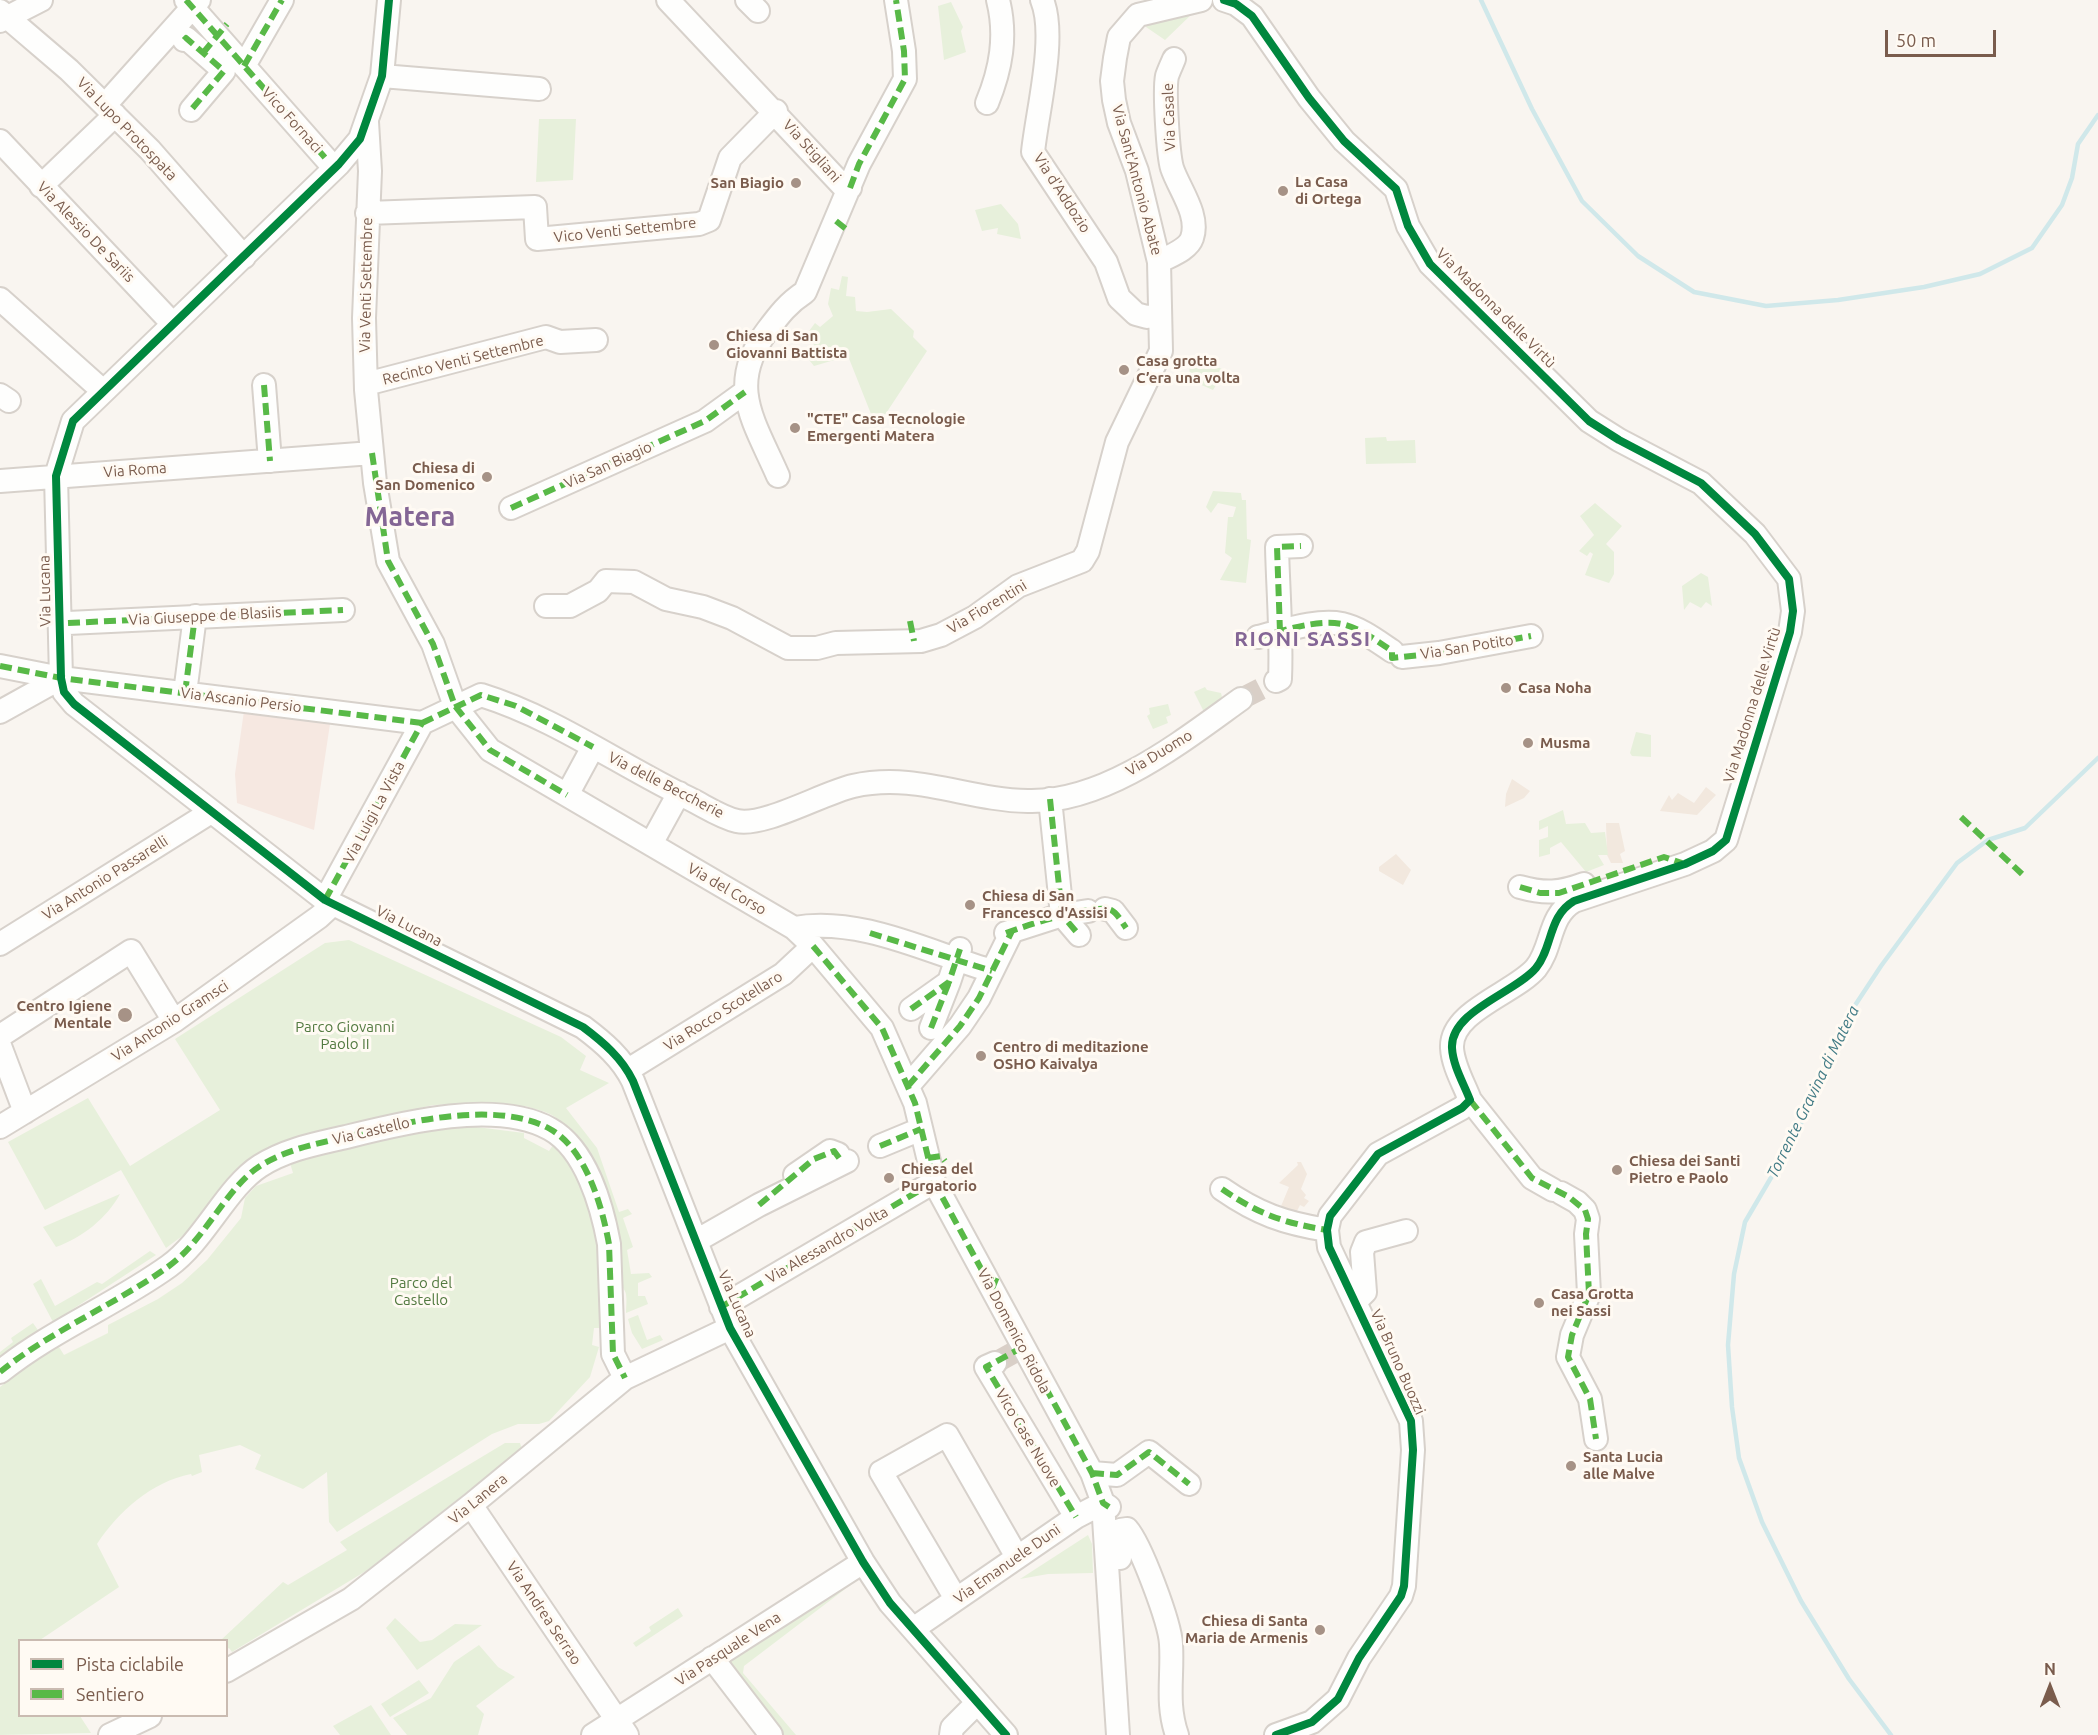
<!DOCTYPE html>
<meta charset="utf-8">
<style>
body{margin:0}
#map{position:relative;width:2098px;height:1735px;overflow:hidden;background:#f9f5f0;font-family:Ubuntu,sans-serif}
canvas{display:block}
.legend{position:absolute;left:18px;top:1639px;width:210px;height:78px;box-sizing:border-box;background:#fffaf3;border:2px solid #cabbb1;margin:0;padding:8px 10px;list-style:none;font-size:18px;color:#7a5c4d}
.legend li{display:flex;align-items:center;gap:12px;height:30px}
.legend b{width:30px;border:2px solid #cabbb1}
.north{position:absolute;left:2020px;top:1657px;width:60px;height:60px;-webkit-text-stroke:4px #fffaf3;paint-order:stroke;rotate:0deg;font-size:16px;font-weight:700;line-height:24px;text-align:center;color:#7a5c4d}
.north::after{content:'';display:block;margin:auto;width:21px;height:27px;background:#7a5c4d;clip-path:polygon(50% 0,100% 100%,50% 72%,0 100%)}
.scale{position:absolute;left:1885px;top:30px;width:111px;height:27px;box-sizing:border-box;border:3px solid #7a5c4d;border-top:0;padding-left:8px;font-size:18px;line-height:21px;white-space:nowrap;color:#7a5c4d;-webkit-text-stroke:4px #fffaf3;paint-order:stroke}
</style>
<div id="map">
<canvas width="2098" height="1735"></canvas>
<ul class="legend">
<li><b style="height:8px;background:#00873e"></b>Pista ciclabile</li>
<li><b style="height:8px;background:#58b947"></b>Sentiero</li>
</ul>
<div class="north">N</div>
<div class="scale">50 m</div>
</div>
<script>
const context = document.querySelector('canvas').getContext('2d');
context.lineJoin = 'round';
function fill(path, color) { context.fillStyle = color; context.fill(path, 'evenodd'); }
function strokePath(path, color, width, dash) { context.strokeStyle = color; context.lineWidth = width; context.lineCap = dash ? 'butt' : 'round'; context.setLineDash(dash || []); context.stroke(path); }
function drawText(font, color, halo, rows, align = 'center') {
  context.font = font + ' Ubuntu,sans-serif'; context.lineWidth = 6; context.setLineDash([]); context.textBaseline = 'middle'; context.strokeStyle = halo; context.fillStyle = color; for (const [text, x, y, turn = 0] of rows) {
    context.save(); context.translate(x, y); context.rotate((+turn || 0) * Math.PI / 180); context.textAlign = isNaN(turn) ? turn : align; if (halo) context.strokeText(text, 0, 0); context.fillText(text, 0, 0); context.restore();
  }
}
const residential = new Path2D(`
 M1512,779L1530,791L1524,798L1505,807L1506,794Z
 M1706,787L1716,795L1697,815L1660,811L1669,795L1672,800L1678,793L1694,803Z
 M1606,823H1619L1625,851L1620,854L1623,863H1611L1607,855Z
 M1396,854L1411,870L1403,885L1379,871V867Z
 M1297,1162H1301L1307,1174L1301,1189L1306,1195L1304,1198L1309,1201L1304,1207L1300,1205L1294,1217L1279,1211L1289,1187L1279,1183L1298,1165Z`);
const commercial = new Path2D(`
 M244,711L330,724L314,830L237,803L235,774Z`);
const green = new Path2D(`
 M951,2L963,27L961,31L966,52L944,60L938,6Z
 M1194,12L1165,40L1146,27L1149,23Z
 M539,119H576L573,180L536,182Z
 M1001,204L1018,224L1021,239L997,234L998,228L982,231L975,210Z
 M842,276L848,277L846,296L855,297L856,311L867,312L891,309L914,331L913,337L927,351L879,424L873,419L848,356L814,366L805,355L815,346L806,335L815,323L820,327L833,316L828,304L831,288L839,290Z
 M1189,361L1208,363L1222,369L1220,377L1213,375L1211,379L1218,382L1213,390L1190,380Z
 M1386,437L1387,441L1415,440L1416,463L1366,464L1365,438Z
 M1213,491L1241,493L1242,500H1246L1247,539L1251,540L1246,583L1220,580L1232,558L1225,553L1228,517H1233L1236,507L1218,503L1211,513L1206,507Z
 M1595,503L1622,526L1606,544L1614,552V574L1609,583L1585,575L1593,554L1590,552L1587,556L1579,551L1594,535L1580,516Z
 M1701,573L1708,577L1712,606L1706,602L1701,608L1690,602L1684,610L1682,586Z
 M1205,687L1207,690L1221,693L1223,701L1205,714L1194,692Z
 M1168,704L1171,715L1166,717L1168,723L1153,729L1147,716L1150,714L1149,708Z
 M1636,732L1651,735V757L1632,756L1630,753Z
 M1563,810L1566,824L1585,823L1591,833L1605,832L1608,855H1598L1604,865L1586,872L1561,842L1550,848V854L1539,857V840L1548,837V826L1539,830V821Z
 M349,940L561,1037L586,1056L580,1070L609,1083L566,1108L597,1148L619,1212L628,1209L632,1214L623,1218L633,1247L627,1250L631,1274L649,1273L652,1277L638,1283V1296H645L648,1304L626,1313C626,1307 627,1300 626,1294C625,1289 621,1287 621,1282C621,1228 604,1149 555,1117C547,1111 534,1109 525,1106L521,1112L464,1104L433,1105L299,1137L262,1153L193,1228L166,1248L121,1170L45,1210L8,1142L88,1098L130,1166L220,1110L175,1039L325,943Z
 M445,1123L524,1133V1138L549,1151L553,1145C575,1160 593,1214 599,1240C604,1263 600,1303 601,1328H594L592,1345L599,1347L590,1377L549,1421L539,1424H518L492,1434L337,1532L329,1522L327,1472L303,1489L255,1469L261,1455L240,1445L199,1455L202,1472L192,1476L191,1474C151,1482 119,1511 97,1544L119,1587L40,1640H20V1716H80L91,1733L0,1735V1387L28,1365L59,1347L64,1355L108,1333V1325L158,1299L182,1283L207,1260L241,1218L245,1198L256,1186L293,1173L290,1163L304,1155Z
 M120,1194C107,1218 82,1238 56,1247L43,1227Z
 M150,1251L156,1255L53,1322L33,1284L41,1279L55,1306L97,1282L102,1284Z
 M638,1315L647,1340L660,1335L663,1340L642,1349L632,1333L628,1319Z
 M33,1323L40,1333L0,1363V1352L13,1342L11,1338Z
 M505,1443H520L522,1449L366,1571L232,1652L229,1648L227,1649L226,1640H221L283,1582L288,1585L347,1550L340,1542Z
 M1088,1535L1092,1544L1093,1573L1048,1574L1020,1579Z
 M853,1575L857,1580L744,1666L743,1673L796,1735H784L721,1661Z
 M678,1608L683,1616L636,1647L633,1643L651,1631L649,1627Z
 M395,1618L420,1642L432,1640L455,1624L482,1625L417,1670L386,1628Z
 M479,1645L498,1667L515,1677L476,1706L484,1714L478,1735H407L393,1718L431,1698L454,1662Z
 M419,1680L429,1693L390,1717L381,1704Z
 M371,1705L391,1735H340L333,1726Z`);
const stream = new Path2D(`
 M1481,0L1532,109L1582,201L1638,256L1694,292L1766,306L1838,300L1924,287L1980,274L2032,248L2062,205L2072,178L2078,144L2098,115
 M1891,1735L1849,1679L1801,1601L1762,1522L1739,1458L1732,1407L1728,1345L1734,1274L1745,1222L1796,1135L1844,1022L1881,966L1957,863L1988,840L2025,828L2098,758`);
const minorTunnel = new Path2D(`
 M1241,699L1276,681
 M995,1363L1013,1353`);
const minor = new Path2D(`
 M186,0L328,161
 M389,0L382,76L360,139L339,164L73,421L56,476L61,678L64,692L74,704L325,900L583,1027C603,1042 622,1058 633,1081L730,1328L863,1562L890,1603L1006,1735
 M668,0L842,185L850,188
 M747,0L758,11
 M1042,0C1057,36 1037,112 1033,152L1106,262L1119,298L1136,314L1147,317L1159,315
 M1224,0L1236,4L1252,16L1309,98L1344,141L1396,189L1408,226L1430,264L1589,421L1619,440L1701,483L1755,534L1789,579L1793,611L1790,632L1726,840L1713,851L1685,864L1574,901C1548,916 1553,947 1536,968C1515,993 1450,1011 1452,1048C1453,1066 1464,1084 1470,1100L1462,1108L1378,1154L1330,1216L1327,1230L1329,1247L1411,1421L1413,1450L1404,1586L1401,1596L1359,1658L1338,1699L1312,1722L1276,1735
 M0,11L69,70L150,150L244,257
 M0,21L41,0
 M184,40L186,38L224,71L191,110
 M244,66L282,0
 M382,76L539,89
 M987,103C1001,69 1007,36 998,0
 M105,105L199,0
 M367,122L370,171L364,318L366,390L375,483L388,561L433,644L455,706L490,750L794,928L813,946L882,1028L915,1103L934,1182L1092,1473L1103,1503L1109,1507
 M0,141L172,323
 M41,186L115,115
 M367,213L535,207L537,239L699,224L709,220L730,158L776,111
 M1159,262C1169,256 1188,250 1192,238C1200,215 1179,189 1172,168C1168,154 1164,90 1167,76C1169,70 1172,64 1174,59
 M0,299L103,391
 M366,384L546,337L560,342L596,340
 M264,385L270,461
 M0,395L9,401
 M778,476C754,421 726,385 767,331C779,315 788,303 805,292L859,164L905,79L904,51L896,0
 M0,481L372,453
 M511,508L705,421L745,392
 M546,606H570L598,591L606,581L634,582L666,599L703,607L732,618L788,648H817L836,643L921,641L941,635L975,617L1018,586L1082,561L1088,551L1117,442L1161,351L1159,262L1137,171L1119,123L1114,100L1112,81L1115,58L1119,37L1138,15L1201,0
 M68,623L343,610
 M1258,637C1283,631 1316,619 1342,624C1360,628 1377,641 1392,651
 M1402,657L1439,653L1531,636
 M0,666L61,678L422,723
 M1276,681L1280,679C1282,635 1278,591 1277,547L1301,546
 M185,693L195,616
 M0,712L61,678
 M422,723L481,695C555,718 618,764 688,798C703,805 720,817 737,821C764,827 823,793 853,786C916,772 967,800 1028,801C1105,803 1181,742 1241,699
 M567,795L593,747
 M1050,799L1062,915L1079,935
 M651,844L679,793
 M1520,887C1545,894 1560,893 1584,884
 M325,900L422,723
 M1105,909L1113,911L1126,928
 M794,928C860,916 930,953 992,971
 M1006,933L1062,915L1088,911
 M0,944L211,812
 M911,1009L949,982L960,949
 M931,1028L949,982
 M0,1036L131,951L174,1021
 M0,1046L25,1112
 M628,1070L783,974L813,946
 M908,1086L960,1026L979,998L1012,931
 M1470,1100L1532,1178L1553,1190
 M0,1127L174,1021L319,917L332,905
 M880,1146L921,1129
 M795,1175L830,1151L838,1154L842,1162
 M1222,1189C1258,1214 1284,1223 1327,1230
 M1561,1193L1577,1202L1585,1210L1588,1219L1586,1234L1589,1294L1572,1335L1568,1357L1590,1399L1596,1439
 M696,1241L759,1205L847,1161
 M1356,1301L1365,1292L1362,1252L1366,1242L1406,1231
 M721,1307L934,1182
 M995,1363L986,1367L1076,1517
 M0,1372C52,1330 115,1305 169,1266C204,1241 227,1187 260,1166C287,1149 316,1144 346,1137C402,1123 496,1099 550,1129C586,1149 602,1206 609,1244L613,1354L625,1378
 M1092,1473L1117,1475L1149,1452L1189,1484
 M471,1505L627,1735
 M1120,1558V1530L1127,1529C1141,1545 1170,1623 1171,1644C1173,1676 1166,1704 1177,1735
 M956,1599L881,1472L947,1435L1017,1557
 M913,1629L1076,1517L1103,1503L1118,1735
 M712,1658L771,1735
 M226,1671L351,1599L471,1505L625,1378L730,1328
 M110,1735L150,1716
 M593,1735L863,1562
 M951,1735L952,1728L977,1703`);
const quiet = new Path2D(`
 M186,0L328,161
 M184,40L186,38L224,71L191,110
 M203,53L227,24
 M244,66L282,0
 M850,188L859,164L905,79L904,51L896,0
 M836,221L846,229
 M264,385L270,461
 M372,453L388,561L433,644L455,706L490,750L567,795
 M511,508L705,421L745,392
 M910,621L914,641
 M68,623L343,610
 M1280,632L1277,547L1301,546
 M1258,637C1283,631 1316,619 1342,624C1360,628 1377,641 1392,651V658L1439,653L1531,636
 M0,666L61,678L422,723
 M185,693L195,616
 M422,723L481,695L516,706L593,747
 M1050,799L1062,915L1079,935
 M1961,817L2022,874
 M1520,887L1540,893H1559L1664,857L1682,863
 M325,900L422,723
 M870,933L992,971
 M1006,933C1024,926 1095,903 1111,910C1117,913 1122,922 1126,928
 M813,946L882,1028L915,1103L934,1182L1092,1473L1103,1503L1109,1507
 M911,1009L949,982L960,949
 M931,1028L949,982
 M908,1086L960,1026L979,998L1012,931
 M1470,1100L1532,1178L1569,1197L1585,1210L1588,1219L1586,1234L1589,1294L1572,1335L1568,1357L1590,1399L1596,1439
 M880,1146L921,1129
 M928,1158L941,1156L945,1161
 M1222,1189C1258,1214 1284,1223 1327,1230
 M759,1205L814,1159L834,1151L842,1162
 M992,1289L998,1274
 M721,1307L934,1182
 M1023,1347L986,1367L1076,1517
 M0,1372C52,1330 115,1305 169,1266C204,1241 227,1187 260,1166C287,1149 316,1144 346,1137C402,1123 496,1099 550,1129C586,1149 602,1206 609,1244L613,1354L625,1378
 M1092,1473L1117,1475L1149,1452L1189,1484`);
const cycleway = new Path2D(`
 M389,0L382,76L360,139L339,164L73,421L56,476L61,678L64,692L74,704L325,900L583,1027C603,1042 622,1058 633,1081L730,1328L863,1562L890,1603L1006,1735
 M1224,0L1236,4L1252,16L1309,98L1344,141L1396,189L1408,226L1430,264L1589,421L1619,440L1701,483L1755,534L1789,579L1793,611L1790,632L1726,840L1713,851L1685,864L1574,901C1548,916 1553,947 1536,968C1515,993 1450,1011 1452,1048C1453,1066 1464,1084 1470,1100L1462,1108L1378,1154L1330,1216L1327,1230L1329,1247L1411,1421L1413,1450L1404,1586L1401,1596L1359,1658L1338,1699L1312,1722L1276,1735`);
const markers = [
 [796,183,6,"#a69286"],
 [1283,191,6,"#a69286"],
 [714,345,6,"#a69286"],
 [1124,370,6,"#a69286"],
 [795,428,6,"#a69286"],
 [487,477,6,"#a69286"],
 [1506,688,6,"#a69286"],
 [1528,743,6,"#a69286"],
 [970,905,6,"#a69286"],
 [125,1015,8,"#a69286"],
 [981,1056,6,"#a69286"],
 [1617,1170,6,"#a69286"],
 [889,1178,6,"#a69286"],
 [1539,1303,6,"#a69286"],
 [1571,1466,6,"#a69286"],
 [1320,1630,6,"#a69286"]
];
const streetNames = [
 ["Via Casale",1169,117,-92],
 ["Vico Fornaci",292,120,48],
 ["Via Lupo Protospata",127,129,46],
 ["Via Stigliani",812,151,48],
 ["Via Sant'Antonio Abate",1137,180,75],
 ["Via d'Addozio",1062,193,57],
 ["Vico Venti Settembre",625,230,-6],
 ["Via Alessio De Sariis",86,232,46],
 ["Via Venti Settembre",366,285,-89],
 ["Via Madonna delle Virtù",1496,308,45],
 ["Recinto Venti Settembre",463,360,-14],
 ["Via San Biagio",608,465,-24],
 ["Via Roma",135,470,-4],
 ["Via Lucana",45,591,-91],
 ["Via Fiorentini",987,607,-31],
 ["Via Giuseppe de Blasiis",205,616,-3],
 ["Via San Potito",1467,647,-9],
 ["Via Ascanio Persio",241,700,7],
 ["Via Madonna delle Virtù",1752,705,-73],
 ["Via Duomo",1159,753,-31],
 ["Via delle Beccherie",666,785,27],
 ["Via Luigi La Vista",374,812,-62],
 ["Via Antonio Passarelli",105,878,-32],
 ["Via del Corso",727,889,30],
 ["Via Lucana",409,926,27],
 ["Via Rocco Scotellaro",723,1011,-32],
 ["Via Antonio Gramsci",170,1021,-33],
 ["Via Castello",371,1131,-13],
 ["Via Alessandro Volta",827,1245,-30],
 ["Via Lucana",737,1304,66],
 ["Via Domenico Ridola",1014,1331,62],
 ["Via Bruno Buozzi",1398,1362,66],
 ["Vico Case Nuove",1028,1438,59],
 ["Via Lanera",478,1499,-39],
 ["Via Emanuele Duni",1007,1564,-35],
 ["Via Andrea Serrao",544,1613,56],
 ["Via Pasquale Vena",728,1649,-33]
];
const poiNames = [
 ["La Casa",1295,182],
 ["di Ortega",1295,199],
 ["San Biagio",784,183,"right"],
 ["Chiesa di San",726,336],
 ["Giovanni Battista",726,353],
 ["Casa grotta",1136,361],
 ["C’era una volta",1136,378],
 ["\"CTE\" Casa Tecnologie",807,419],
 ["Emergenti Matera",807,436],
 ["Chiesa di",475,468,"right"],
 ["San Domenico",475,485,"right"],
 ["Casa Noha",1518,688],
 ["Musma",1540,743],
 ["Chiesa di San",982,896],
 ["Francesco d'Assisi",982,913],
 ["Centro Igiene",112,1006,"right"],
 ["Mentale",112,1023,"right"],
 ["Centro di meditazione",993,1047],
 ["OSHO Kaivalya",993,1064],
 ["Chiesa dei Santi",1629,1161],
 ["Pietro e Paolo",1629,1178],
 ["Chiesa del",901,1169],
 ["Purgatorio",901,1186],
 ["Casa Grotta",1551,1294],
 ["nei Sassi",1551,1311],
 ["Santa Lucia",1583,1457],
 ["alle Malve",1583,1474],
 ["Chiesa di Santa",1308,1621,"right"],
 ["Maria de Armenis",1308,1638,"right"]
];
const parkNames = [
 ["Parco Giovanni",345,1027],
 ["Paolo II",345,1044],
 ["Parco del",421,1283],
 ["Castello",421,1300]
];
const waterNames = [
 ["Torrente Gravina di Matera",1813,1092,-64]
];
const districtNames = [
 ["RIONI SASSI",1303,639]
];
const townNames = [
 ["Matera",410,517]
];
fill(residential, '#f2e8de');
fill(commercial, '#f6e8e1');
fill(green, '#e7f0db');
strokePath(stream, '#d0e8ea', 4.5);
strokePath(minorTunnel, '#d9cfc7', 22, [22, 11]);
strokePath(minor, '#d7d1cb', 26);
strokePath(minor, '#fefefd', 22);
strokePath(quiet, '#58b947', 6, [12, 6]);
strokePath(cycleway, '#00873e', 8);
for (const [x, y, r, color] of markers) { const dot = new Path2D(); dot.arc(x, y, r, 0, 2 * Math.PI); context.fillStyle = color; context.fill(dot); strokePath(dot, '#fffaf3', 2); }
drawText('15px', '#7a5c4d', '#fffaf3', streetNames);
drawText('bold 15px', '#7a5c4d', '#fffaf3', poiNames, 'left');
drawText('15px', '#537a41', '#fffaf3', parkNames);
drawText('italic 16px', '#437c86', '#fffaf3', waterNames);
context.letterSpacing = '1.5px';
drawText('bold 21px', '#846695', '#fffaf3', districtNames);
context.letterSpacing = '0px';
drawText('bold 27px', '#846695', '#fffaf3', townNames);
</script>
